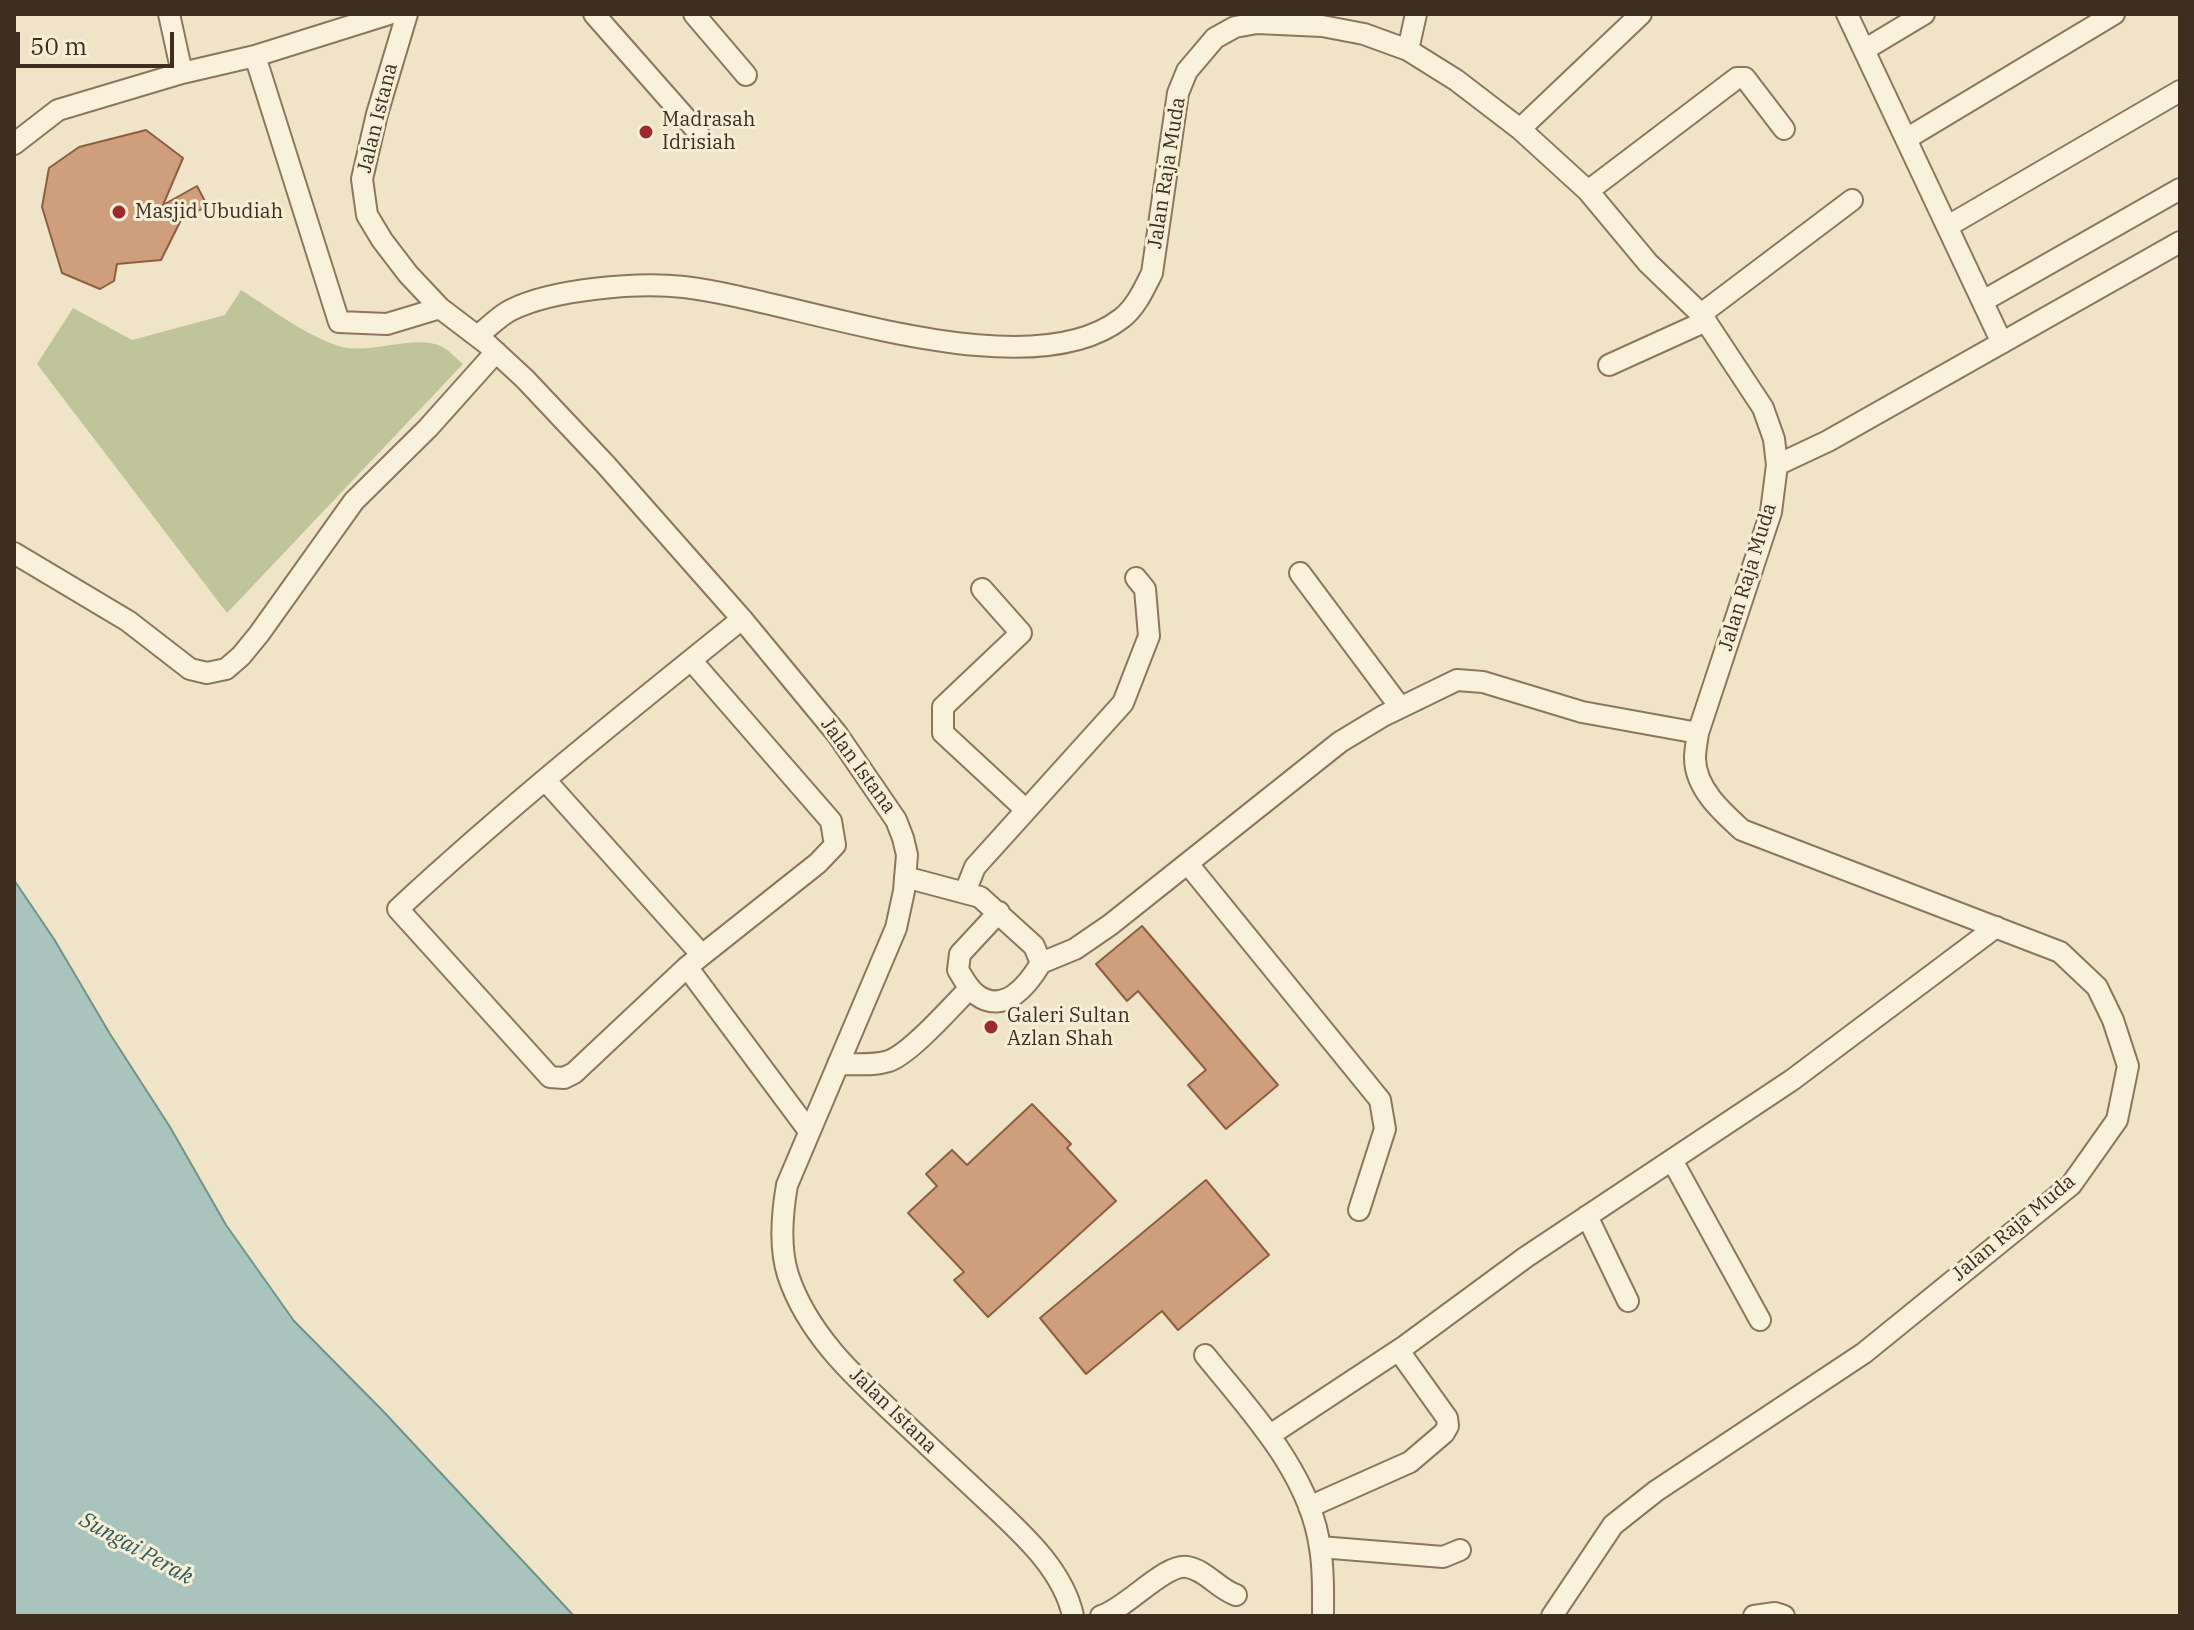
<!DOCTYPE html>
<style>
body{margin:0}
#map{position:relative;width:2194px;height:1630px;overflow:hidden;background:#f0e4c8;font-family:"IBM Plex Serif",serif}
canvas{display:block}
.frame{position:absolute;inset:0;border:16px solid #3d2e20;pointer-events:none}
.scale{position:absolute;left:16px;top:32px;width:158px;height:36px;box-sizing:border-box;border:4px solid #3d2e20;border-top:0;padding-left:10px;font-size:24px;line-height:28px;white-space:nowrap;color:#3d2e20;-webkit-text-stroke:6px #f7eed8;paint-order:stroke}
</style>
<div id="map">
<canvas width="2194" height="1630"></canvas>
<div class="frame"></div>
<div class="scale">50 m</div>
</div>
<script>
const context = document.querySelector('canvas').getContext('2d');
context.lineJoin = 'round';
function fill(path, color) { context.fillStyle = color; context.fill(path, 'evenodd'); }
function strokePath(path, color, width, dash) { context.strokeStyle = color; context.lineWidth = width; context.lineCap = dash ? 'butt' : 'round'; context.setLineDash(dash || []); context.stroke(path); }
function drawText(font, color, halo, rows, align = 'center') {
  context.font = font + ' "IBM Plex Serif",serif'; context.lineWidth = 6; context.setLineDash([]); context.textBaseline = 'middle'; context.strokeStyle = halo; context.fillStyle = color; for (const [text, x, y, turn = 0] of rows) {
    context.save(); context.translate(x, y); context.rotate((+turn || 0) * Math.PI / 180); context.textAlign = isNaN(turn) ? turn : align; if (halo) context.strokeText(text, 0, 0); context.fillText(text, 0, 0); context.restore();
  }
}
const cemetery = new Path2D(`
 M241,290C272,309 304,335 339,346C371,356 417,332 444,348C451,352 457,359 463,364L227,613L37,364L73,308L132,340L225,315Z`);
const water = new Path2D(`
 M14,880L54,939L110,1034L170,1127L226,1225L294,1321L383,1411L574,1616H14Z`);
const building = new Path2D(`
 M146,130L183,158L163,205L197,186L208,207L183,216L161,260L117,264L114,281L100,289L62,273L42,207L49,168L79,147Z
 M1142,926L1278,1085L1226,1129L1188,1085L1206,1070L1138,991L1127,1001L1096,964Z
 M1032,1104L1071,1144L1067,1148L1116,1201L988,1317L954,1280L964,1272L908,1213L937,1186L926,1174L952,1150L967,1165Z
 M1206,1180L1269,1255L1178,1330L1162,1311L1086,1374L1040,1318Z`);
const minor = new Path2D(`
 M169,14L182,73
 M389,14L255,56L339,322L387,324L440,308
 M407,14L377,114L362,179L367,215L382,240L408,274L440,308L486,343L525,379L606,465L742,619L837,734L896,820L903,838L907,855L904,891L896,928L787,1185C782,1214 779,1247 788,1275C808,1336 858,1380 903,1422C934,1451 965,1480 996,1509C1027,1538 1064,1573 1073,1616
 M594,14L698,132
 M694,14L746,75
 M1847,14L2002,343
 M1408,50L1416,14
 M1864,50L1924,14
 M1520,129L1641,14
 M1906,139L2114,14
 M14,144L58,110L182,73L255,56
 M1588,191L1737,78H1745L1784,129
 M1948,226L2180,91
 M1983,301L2180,189
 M1701,314L1852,200
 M477,336C488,328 499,316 511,310C553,289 637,282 684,287C796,300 1027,393 1122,318C1136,307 1144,289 1152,273L1178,93L1187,71L1215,38L1235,27L1257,23L1322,26L1364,34L1408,50L1456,80L1520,129L1588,191L1648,263L1701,314L1763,408L1774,439L1777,465L1771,512L1698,733C1697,741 1695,750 1695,758C1695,788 1722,812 1742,830L2060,952L2097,987L2113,1020L2128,1066L2117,1120L2071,1185L1864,1353L1656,1491L1613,1525L1552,1616
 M1609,365L1706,321
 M1777,465L1828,441L2180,242
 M14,553L128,621L190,669L207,673L226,669L241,656L259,634L354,501L428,428L496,352
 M1300,573L1400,707
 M982,589L1021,633L943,707V733L1025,809
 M691,660L831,821L835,845L818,863L687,967L574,1073L564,1078L550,1077L398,909C508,807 625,713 742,619
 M546,781L701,954
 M1188,864L1380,1100L1385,1129L1359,1210
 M905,877L980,897L1034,946L1041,963C1028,985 1004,1015 977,995C969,990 963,978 958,970L960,954L999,912
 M965,892L975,867L1123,703L1149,636L1145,589L1136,578
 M1041,963L1075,949L1110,925L1340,742L1383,716L1457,680L1483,682L1582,712L1698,733
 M687,967L809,1131
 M838,1064C855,1064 873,1066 889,1061C911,1053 952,1006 970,988
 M1672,1160L1760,1320
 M1587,1216L1628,1301
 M1205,1355C1250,1411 1310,1473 1320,1548C1324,1570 1323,1594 1323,1616
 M1270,1435L1405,1346L1526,1257L1792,1080L1996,927
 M1309,1507L1410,1462L1444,1433L1448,1426L1447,1418L1399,1351
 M1320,1547L1443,1557L1460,1550
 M1101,1616C1127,1608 1164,1564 1187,1567C1206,1570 1218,1589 1236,1595
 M1754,1616L1775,1613L1784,1616`);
const markers = [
 [646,132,8,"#9e2a2b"],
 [119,212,8,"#9e2a2b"],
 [991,1027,8,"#9e2a2b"]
];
const streetNames = [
 ["Jalan Istana",378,118,-76],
 ["Jalan Raja Muda",1167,173,-81],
 ["Jalan Raja Muda",1748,577,-73],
 ["Jalan Istana",858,766,54],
 ["Jalan Raja Muda",2014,1228,-40],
 ["Jalan Istana",893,1411,44]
];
const poiNames = [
 ["Madrasah",662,120],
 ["Idrisiah",662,143],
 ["Masjid Ubudiah",135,212],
 ["Galeri Sultan",1007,1016],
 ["Azlan Shah",1007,1039]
];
const waterNames = [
 ["Sungai Perak",136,1549,29]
];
fill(cemetery, '#bfc49a');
fill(water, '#a9c4bc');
strokePath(water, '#6f938a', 2);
fill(building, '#cf9f7d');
strokePath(building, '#8d5f41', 2);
strokePath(minor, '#8d765c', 24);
strokePath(minor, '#faf1dc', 20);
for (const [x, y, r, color] of markers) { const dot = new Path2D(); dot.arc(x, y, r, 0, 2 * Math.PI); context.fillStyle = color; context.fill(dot); strokePath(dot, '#f7eed8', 3); }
drawText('20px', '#3d2e20', '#f7eed8', streetNames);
drawText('20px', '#3d2e20', '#f7eed8', poiNames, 'left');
drawText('italic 22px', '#2f5d5a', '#f7eed8', waterNames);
</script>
